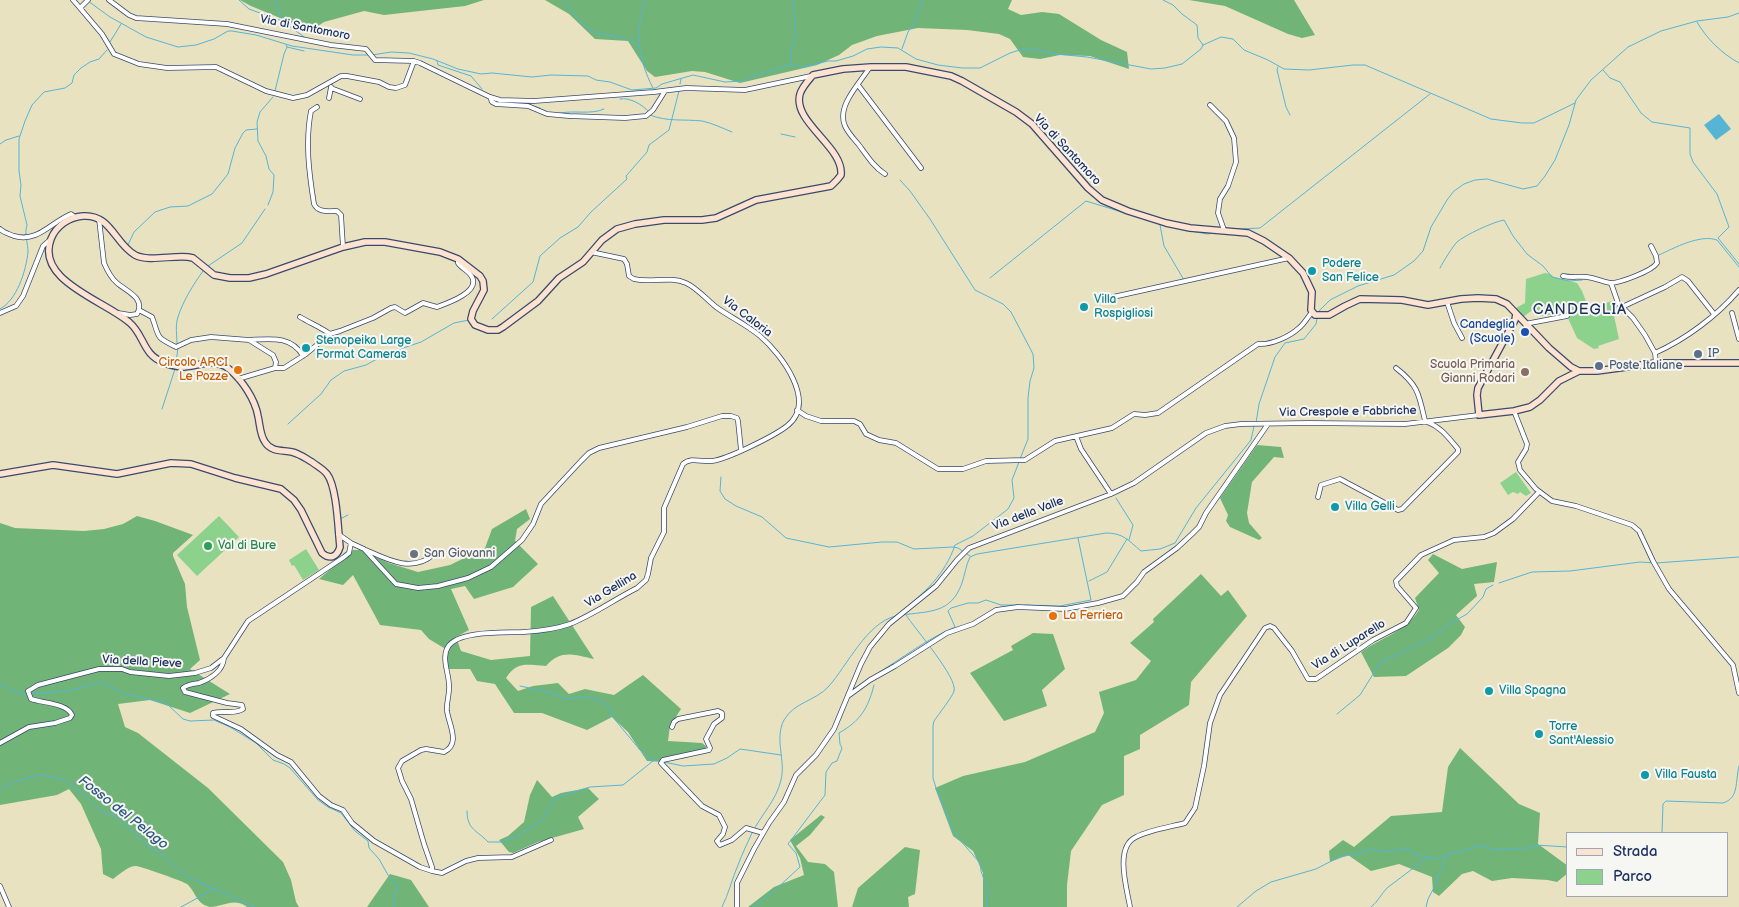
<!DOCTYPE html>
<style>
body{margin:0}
#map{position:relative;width:1739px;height:907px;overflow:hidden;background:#e8e2c1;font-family:"Balsamiq Sans",sans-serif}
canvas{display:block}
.legend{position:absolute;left:1566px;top:832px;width:162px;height:65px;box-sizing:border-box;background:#f6f6f2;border:1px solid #9ea6b7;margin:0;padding:6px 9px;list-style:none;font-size:15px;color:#1b2f5e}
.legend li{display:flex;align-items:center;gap:10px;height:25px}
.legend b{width:25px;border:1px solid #9ea6b7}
</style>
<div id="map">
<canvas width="1739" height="907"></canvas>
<ul class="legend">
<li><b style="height:6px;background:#fee3d1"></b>Strada</li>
<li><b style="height:14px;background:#8cd28d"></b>Parco</li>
</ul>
</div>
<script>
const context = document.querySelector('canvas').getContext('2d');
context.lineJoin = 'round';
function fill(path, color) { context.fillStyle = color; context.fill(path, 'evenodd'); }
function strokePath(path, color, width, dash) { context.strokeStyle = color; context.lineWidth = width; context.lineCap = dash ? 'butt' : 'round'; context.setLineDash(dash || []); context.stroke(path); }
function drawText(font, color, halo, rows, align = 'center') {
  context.font = font + ' "Balsamiq Sans",sans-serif'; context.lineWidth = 4; context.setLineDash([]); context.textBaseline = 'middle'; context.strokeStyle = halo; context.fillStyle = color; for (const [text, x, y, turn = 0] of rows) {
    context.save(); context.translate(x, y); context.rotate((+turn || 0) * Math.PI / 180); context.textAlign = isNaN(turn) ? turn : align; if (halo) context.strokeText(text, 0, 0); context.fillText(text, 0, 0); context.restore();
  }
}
const green = new Path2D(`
 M1545,273L1550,274L1554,277L1577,283L1582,291L1589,309L1612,301L1626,312L1614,316L1619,339L1598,346L1599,348L1594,349L1577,338L1567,316L1568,312L1563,307L1553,309L1555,314L1541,316L1534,309L1523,317L1516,308L1525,303L1526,279Z
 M1516,472L1531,493L1526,496L1520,492L1518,494L1513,492L1508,495L1500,483Z
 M219,516L239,537L197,576L177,555Z
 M306,549L319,570L303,580L294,565L292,566L289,560Z`);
const forest = new Path2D(`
 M240,0H484L465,6L384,15L364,11L324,22L315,28L302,27L251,6Z
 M545,0H1012L1008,9L1021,15L1042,12L1059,14L1101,40L1127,52L1129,69L1090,56L1060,55L1040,59L1023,57L1010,39L999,34L967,30L918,28L877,36L852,45L839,55L817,65L740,83L705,72L692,71L655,77L647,71L628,41L595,39L569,14Z
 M1189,0H1294L1315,35L1302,38L1288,34L1225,6Z
 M1257,445L1281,447L1284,458L1274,457L1252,482L1247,513L1249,523L1262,538L1259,540L1230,527L1226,521L1228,515L1220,498Z
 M526,509L530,519L517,529L515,541L538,564L513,587L474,599L465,586L451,589L469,630L456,637L461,651L491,660L530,656L531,607L553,596L594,659C574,655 561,649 546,666C527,665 517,661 506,678L518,691L533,686L558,683L569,694L585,689L614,695L643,675L681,709L670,726L668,741L702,743L707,747C699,759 661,763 647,761L628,732L612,717L587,730L542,713H514L495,684L477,681L470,669H445L444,648L429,639L421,630L380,625L353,575L343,585L319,579L353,550H360L389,563L418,572L450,565L485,548L492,529Z
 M137,516L155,521L193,535L173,553V556L185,584L187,607L200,660L190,669L230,694L190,713L150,700L118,704L125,727L138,733L208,788L283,862L291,880L296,902L299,907H247C234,897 223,907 210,907C196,904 196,892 187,884C185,882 140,866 136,866C128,866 120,874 113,879L103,874L101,849L81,804L69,789L57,795L0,805V523L15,528L84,531L104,529L123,524Z
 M1433,554L1462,569L1497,562L1494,582L1474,584L1477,596L1456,615L1465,627L1461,635L1448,648L1406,676L1374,677L1361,652C1381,638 1406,631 1419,610L1415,598L1439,573L1428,560Z
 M1201,574L1221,596L1228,590L1247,616L1191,682L1189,705L1140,735V749L1124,756V795L1102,805L1071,851L1067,885V907H983V873L973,851L953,836L935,788L963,776L1025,762L1095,732L1104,713L1099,692L1136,680L1151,661L1130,643L1154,622L1153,619Z
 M1033,633L1053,634L1065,669L1042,690L1047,706L1004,721L970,673L1013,650L1011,646Z
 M1460,748L1519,804L1540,813L1538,844L1568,866V873L1557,882L1548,880L1512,878L1492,881L1473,871L1462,874L1439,896L1433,892L1432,877L1399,864L1371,871L1348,855L1330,862L1329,851L1343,840L1354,847L1391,816L1442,812L1448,767Z
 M537,780L552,797L561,793L588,788L599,799L578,817L584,829L538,842L513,853L509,852L499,840L508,836L524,822L530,795Z
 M821,815L825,817L810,835L796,846L808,862L825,864L834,872L838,907H748L774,887L804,875L800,858L790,840Z
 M905,847L920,850L915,894L908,897L909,907H852L858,888Z
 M390,874L411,880L429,907H367Z`);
const water = new Path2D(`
 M1719,114L1731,129L1716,140L1704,125Z`);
const stream = new Path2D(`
 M239,0L249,9L282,21L307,39
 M275,0L280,15L288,25
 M564,0C572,9 579,25 591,30C608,39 624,32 639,47
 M646,0C634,31 638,59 653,88
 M1163,0L1173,5L1182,14L1197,25L1198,38L1203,45
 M88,1L110,17L146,37L178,47L196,45L214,39L228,31H232L256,35L292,46L353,55H368
 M1697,22C1707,39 1721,53 1739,63
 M110,42L121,24
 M286,45L287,47L304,51
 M902,49L908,32L915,22L922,0
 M372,55L391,52L409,53L433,59L458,69L481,74L492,73L532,77L551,75L588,76L596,80L610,82L632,90L656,88L662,84L693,75L725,82L744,81L753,76L779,69L789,64L803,67L828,61H836L853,56L867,49L881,47L898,48L916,59L938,65L962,68H980L1010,53L1026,48L1056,54L1087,57L1151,69L1165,68L1182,64L1201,49L1203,45L1221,37L1233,39L1244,50L1268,60L1284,69L1309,70L1353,65H1365L1491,119L1522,123H1534L1575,103
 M437,61L438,65L471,76L482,89
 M791,64L790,53L796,36L793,0
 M1278,67L1277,70L1286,107L1290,115
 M1603,70L1610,78L1620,82L1641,113L1652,122L1690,128V154L1693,162L1717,194L1729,227L1718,238L1739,264
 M680,84L681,79
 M275,91L284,54L287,47
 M620,99C630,97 643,105 649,112
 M533,106L540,108
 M561,113C575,110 591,115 604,109
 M650,115C667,122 684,119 702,121C712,123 722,128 732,132
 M781,134L795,137
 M0,144L6,140L19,136
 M900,180L910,191L930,219L975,290L1003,304L1011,312L1033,354L1034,368L1030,381L1028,398V439L1020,459
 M268,205L273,192L274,175L269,169L266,156L258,141L257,122L260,112L273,97
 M1160,225L1164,246L1184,280
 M1238,229L1260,228L1430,94
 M1191,231L1207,234L1214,233
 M128,245L134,232L155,212L170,207L188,206L212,194L228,174L235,148L243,133L246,130L257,129
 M1659,255C1674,248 1700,234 1717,240L1739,267
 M208,266L242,243L265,209
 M1440,268C1443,262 1453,246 1457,242C1465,235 1493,222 1504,220L1513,236L1527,254L1543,266L1552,277L1569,281L1582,280
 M990,278L1086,201L1125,213
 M0,309C17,300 26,271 28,252C28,243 24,234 27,225L20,196L21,185L19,171V139L25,121L32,105L44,92L65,88L72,83L74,75L81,68L90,62L99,59L107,50
 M1318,312L1330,300L1358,286L1394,275L1414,261L1423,251L1431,227L1447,200L1454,191L1464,184L1475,180L1487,179L1523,189L1537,186L1545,176L1555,160L1569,125L1576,100L1591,80L1628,47L1661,31L1697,21L1728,17L1739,13
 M492,319L533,282L540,256L560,238L578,227L591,212L627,179L626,176L647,152L649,145L669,130L679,91
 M177,344C177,336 175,325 178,317C183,301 193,285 203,271
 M176,362L178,348
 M162,409L175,369
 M1256,423L1259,404L1275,357L1285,343L1304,339L1316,324L1317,318
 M288,424L321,394L331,380L344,371L366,365L388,353L421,342L454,323L469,320
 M721,477L720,491L725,499L736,506L762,517L786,538L829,547L882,542H897L914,549L953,547L958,548L970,556
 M1116,498L1133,525L1129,540
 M340,519L348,515
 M1089,581L1107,572L1127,539
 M1499,583L1532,572L1570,571L1640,562L1656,563L1739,557
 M1025,605L1060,606L1091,600L1078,538
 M900,613C924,593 945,575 955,545L973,536L1008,509L1014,498L1012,480L1019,462
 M902,615C929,611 951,614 962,583C965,574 966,565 970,557L977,554L1106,533C1123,533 1128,540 1141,551L1160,549L1175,543L1196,508L1251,440L1254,426
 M906,615C915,629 958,678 954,691C953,696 938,715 934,721L933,726V778L936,788L947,814L953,832L980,863L981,871L989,894L986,898L987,907
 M878,673C904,657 927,639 955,627L948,611L951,608L968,603H978L986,600L1001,605H1018
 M0,684L23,695L73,690L98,683H104L125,694L166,703L183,719L190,721L214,720L230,727L256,743L273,760L284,764L290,768L318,800L328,807L341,813L355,831L368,841L369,848L379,859L388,875L398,886L394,894V907
 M520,686L552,693L566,699L585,697L600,700L610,708L612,712L611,715L640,750L651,760L660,761
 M1337,714L1360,695L1380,663L1433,637L1449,624L1467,614L1483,597L1486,589L1493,585
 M664,762L683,766L714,764L727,758L740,749L781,755
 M0,790L12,783L35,776L43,775L66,780L103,812L115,816L123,822L150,848L159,852L186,876L255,907
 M467,811C467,830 477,830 488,842H501L520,835L543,819L554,800L563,795L590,787L623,785L653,761
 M1662,833L1663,804L1666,801L1723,803C1739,798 1735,783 1739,766
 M181,907L214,889
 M722,907C729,893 732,879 738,865C742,854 747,844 752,833C761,815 776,801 781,780C786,760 774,739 784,720C794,702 816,701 829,686C847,666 867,622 896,616
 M753,907L774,891L800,867L796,853L788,844L825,795L826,772L832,763L837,761L842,748L840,744L839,733C860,721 868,709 874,685
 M1237,907L1256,891L1271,882L1316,869L1339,857L1361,853L1369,849C1381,852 1392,853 1404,848L1409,849L1416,855L1438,859L1451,853L1460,852L1479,846L1494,849L1530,848L1535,845L1568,847
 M1371,907C1378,902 1381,894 1387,888L1428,857
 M1426,907L1428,899L1437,882L1436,880C1441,872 1443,863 1447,855`);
const minor = new Path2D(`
 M73,0L80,8L88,0
 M109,0L129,15L136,18L227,24L331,45L366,49L375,60L414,61L420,63L490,97L500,100L534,101L654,92L686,88L745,90L811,76
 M80,8L102,34L114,54L139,64L167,68L216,67L266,91L293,98L307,95L341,76H347L379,82L389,87L396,88L405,85L414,61
 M870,67C860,83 836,106 845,126C848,133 854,139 859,145C867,156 874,167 885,174
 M858,85L921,168
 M331,88L360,99
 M490,97L492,102L496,104L528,106L547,114L569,116L625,118L646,116L653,110L665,91
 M329,98L331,87
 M1210,105L1226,121L1234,138L1236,162L1228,186L1220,199L1218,213L1224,230
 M317,107L311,111C305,142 309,173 314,204C318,213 329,211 337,211L341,215L343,247
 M99,219L104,263C107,270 111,278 117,283C126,291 146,298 137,314L130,315L118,313
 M0,229C4,233 9,234 14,236C38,243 51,222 71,214L75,217
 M1563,276C1572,278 1579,276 1587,277C1595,278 1603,282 1610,283C1620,283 1652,271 1657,263L1656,256L1651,246
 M1611,283L1618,303L1633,318L1645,335L1655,353L1656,363
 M1113,297L1289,258
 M1447,302L1454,323L1462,338
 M1622,307L1665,287L1682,277L1688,281L1714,314
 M139,310L152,317C160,338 154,336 176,347L191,340L211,337L249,340L273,355L276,362L275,368L238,379
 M0,313L16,306L23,296L43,246L51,239
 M1732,313L1739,339
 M300,317C310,323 320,327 330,334
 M1525,324L1567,316
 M249,340C270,339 291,335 303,356
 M1655,353C1686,339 1717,316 1739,290
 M275,368H284L306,354L330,334L340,331L373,318L391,308L395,307L405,313L423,303L437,307C448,303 480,292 472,277C469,271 461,268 458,263V259
 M797,410L806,416L821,421H854L860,424L866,434L879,440L896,443L938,469H963L986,461L1025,460L1055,441L1112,428L1134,414L1145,415L1158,413L1258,344C1271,345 1289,337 1299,328C1304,324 1308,317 1312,312
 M1514,411L1527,444L1526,449L1518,462L1520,470L1536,489L1552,501L1576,506L1632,525L1639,531L1653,561L1669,589L1733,665L1739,693
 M1076,436L1081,449L1111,494
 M1318,497L1321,485L1340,479L1398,510L1402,509L1458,452V449C1447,436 1441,427 1425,421C1419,394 1418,385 1396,368
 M338,534L351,543L364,549L396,584L418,588L438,586L468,578L491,567L522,540L533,524L541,504L581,461L589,453L599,448L687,427L722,416H731L737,418L738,421L741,450
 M366,550C388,560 413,573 434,554
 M224,658C223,671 210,679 199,683C193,684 188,684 183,688L185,692L227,703L242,705L243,709C234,715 223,710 213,713V716L241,729L277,755L291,762L319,796L331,805L343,810L352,823L374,841L420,867L432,871V867L424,844L411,799L402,781L398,768L402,761L421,750L426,749L444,752C461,744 449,725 447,711C446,702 450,694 449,685C449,674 441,657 448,647C458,630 506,633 524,632C539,631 556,629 570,624C593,615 615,599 637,588L646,580L648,574L651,558L664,532V508L683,464C691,457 701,462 712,461C728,459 774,436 787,426C818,402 781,354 760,336C747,325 730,317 716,307C706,299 697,288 686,283C670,276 651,283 634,279L629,276L627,264L624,259L591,252
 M848,696L870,680L895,666L947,633L973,624L996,610L1018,607L1065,609L1098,603L1123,596L1137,582L1144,572L1177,548L1192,534L1199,527L1206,513L1268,424
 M672,727L674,722L678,719L718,711L722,713V718L714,724L706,739L710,748L709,750L663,760L661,763L702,806L719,815L725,827L723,834L717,841L720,845L732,840L746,828L763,833
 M0,743L29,727L55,723L70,718L72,715C67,703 42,703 31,699L28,691L38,685L99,669H122L130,672L169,676L195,673L211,668L224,658L248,621L344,557L349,553L351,543
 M432,871L442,873L466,861L478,858L512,857L551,840
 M0,886L9,907
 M737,907V883L754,849L769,823L784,802L796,775L816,755L834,729L861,664L870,647L889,624L936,586L957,560L969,548L1111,494L1134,483L1206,433L1225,426L1241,424L1309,423L1405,424L1479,415
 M1130,907C1127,889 1114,847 1136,837C1149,830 1170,827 1185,823L1195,808L1204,766L1210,723L1220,695L1265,628L1270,626L1274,628L1292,651L1308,679H1316L1373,640L1406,623L1416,608L1397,586L1396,581L1421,555L1454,540L1484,537L1494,533L1513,519L1539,492`);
const secondary = new Path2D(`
 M1516,314L1515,320L1478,388L1477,395L1479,415L1514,411L1530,407L1540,400L1559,381L1579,371H1597L1656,363H1739
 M0,474L53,465L117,474L171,463L191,464L235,478L281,489L294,500L301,510L322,553C330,560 337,557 340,547C338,529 337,487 327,474C323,469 317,466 312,462C305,458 300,454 292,452C282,450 271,452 265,442C260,435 260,425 258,416C255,399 242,380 229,369C214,357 197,367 181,367C175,366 168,365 163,362C143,355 144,335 130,323C106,301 35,281 51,239C56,226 69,217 83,216C111,214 115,244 135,255C148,262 173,255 188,257L193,258L214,275L230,278H249L266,274L343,247L365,242H385L440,252L458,259L480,276L483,281L484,290L473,311L471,319L475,325L488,330H498L503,327L538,301L559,278L583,262L602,240L617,229L635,224L664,220H702L716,218L756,200L831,186L837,180L841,175C844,147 792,122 800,94C802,87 808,81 813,75L843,69L871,67H906L951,76L962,81L1016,112L1032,124L1088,188L1102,200L1128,211L1166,223L1190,228L1248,233L1264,241L1289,258L1303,273L1312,292L1311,310L1315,315H1329L1345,306L1360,299L1402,300L1428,305L1461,299L1478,298L1496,299L1507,304L1549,348L1571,367L1579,371`);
const markers = [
 [1312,271,5,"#0f9aa8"],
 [1084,307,5,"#0f9aa8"],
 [1525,332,5,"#1a4fb4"],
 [306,348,5,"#0f9aa8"],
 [1698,354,5,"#5c6f8a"],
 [1599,366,5,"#5c6f8a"],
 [238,370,5,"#e8710a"],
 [1525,372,5,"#8d6e63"],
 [1335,507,5,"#0f9aa8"],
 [208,546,5,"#2e9e5b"],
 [414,554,5,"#6b7280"],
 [1053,616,5,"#e8710a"],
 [1489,691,5,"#0f9aa8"],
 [1539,734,5,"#0f9aa8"],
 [1645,775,5,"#0f9aa8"]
];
const streetNames = [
 ["Via di Santomoro",305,28,11],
 ["Via di Santomoro",1067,150,47],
 ["Via Caloria",747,317,37],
 ["Via Crespole e Fabbriche",1348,412,-1],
 ["Via della Valle",1028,514,-21],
 ["Via Gellina",611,590,-31],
 ["Via di Luparello",1349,645,-32],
 ["Via della Pieve",142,662,3]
];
const cultureNames = [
 ["Podere",1322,264],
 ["San Felice",1322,278],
 ["Villa",1094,300],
 ["Rospigliosi",1094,314],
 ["Stenopeika Large",316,341],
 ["Format Cameras",316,355],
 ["Villa Gelli",1345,507],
 ["Villa Spagna",1499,691],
 ["Torre",1549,727],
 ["Sant'Alessio",1549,741],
 ["Villa Fausta",1655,775]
];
const transitNames = [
 ["Candeglia",1515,325],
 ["(Scuole)",1515,339]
];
const serviceNames = [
 ["IP",1708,354],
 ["Poste Italiane",1609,366]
];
const foodNames = [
 ["Circolo ARCI",228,363],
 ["Le Pozze",228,377],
 ["La Ferriera",1063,616,"left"]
];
const educationNames = [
 ["Scuola Primaria",1515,365],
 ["Gianni Rodari",1515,379]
];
const leisureNames = [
 ["Val di Bure",218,546]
];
const worshipNames = [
 ["San Giovanni",424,554]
];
const waterNames = [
 ["Fosso del Pelago",123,813,38]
];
const quarterNames = [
 ["CANDEGLIA",1580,310]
];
fill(green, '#8cd28d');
fill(forest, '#71b478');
fill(water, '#56b4d5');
strokePath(stream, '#56b4d5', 1);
strokePath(minor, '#3a4a6d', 5.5);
strokePath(secondary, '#3a4a6d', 8);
strokePath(minor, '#fff', 4);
strokePath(secondary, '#fee3d1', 5.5);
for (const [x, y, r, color] of markers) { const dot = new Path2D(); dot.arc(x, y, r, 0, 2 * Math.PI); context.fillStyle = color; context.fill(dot); strokePath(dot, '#f6f6f2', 2); }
drawText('12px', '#1b2f5e', '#f6f6f2', streetNames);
drawText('12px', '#0d838f', '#f6f6f2', cultureNames, 'left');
drawText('12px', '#164399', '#f6f6f2', transitNames, 'right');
drawText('12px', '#4e5e75', '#f6f6f2', serviceNames, 'left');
drawText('12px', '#c56008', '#f6f6f2', foodNames, 'right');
drawText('12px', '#785e54', '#f6f6f2', educationNames, 'right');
drawText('12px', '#27864d', '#f6f6f2', leisureNames, 'left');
drawText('12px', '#5b616d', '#f6f6f2', worshipNames, 'left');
drawText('italic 14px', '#2d5782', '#f6f6f2', waterNames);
context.letterSpacing = '1px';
drawText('15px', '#1b2f5e', '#f6f6f2', quarterNames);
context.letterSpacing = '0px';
</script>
